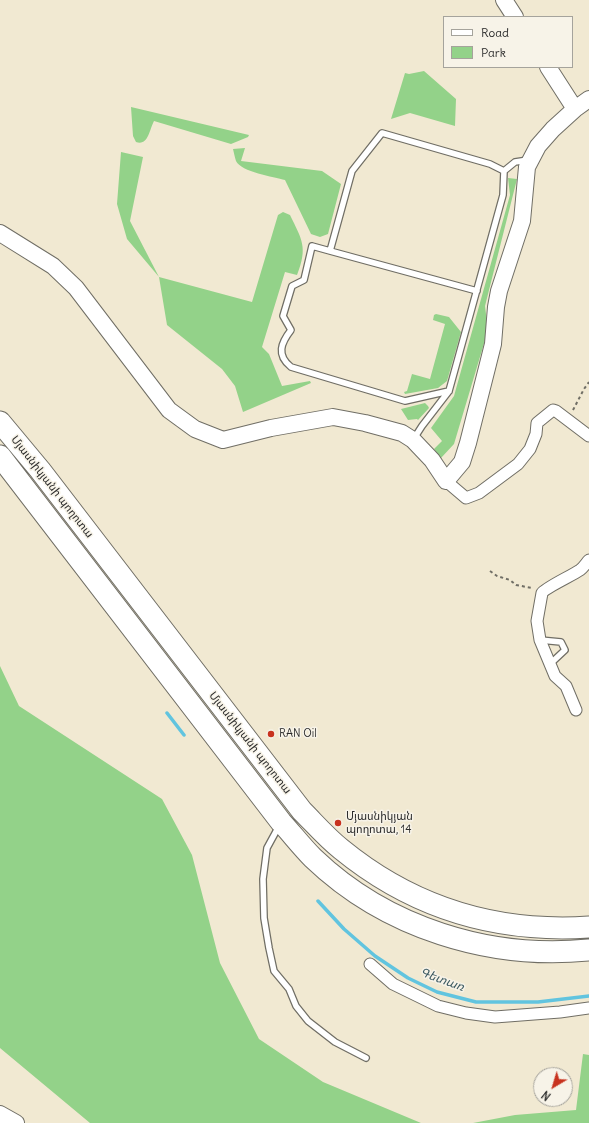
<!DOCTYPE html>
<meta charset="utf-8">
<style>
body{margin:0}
#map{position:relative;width:589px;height:1123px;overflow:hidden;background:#f1e9d2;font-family:Delius,sans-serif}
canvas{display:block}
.legend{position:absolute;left:443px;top:16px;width:130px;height:52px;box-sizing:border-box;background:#f7f3e8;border:1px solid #a5a39c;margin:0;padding:5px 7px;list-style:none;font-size:12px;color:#2b2b2b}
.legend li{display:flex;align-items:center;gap:8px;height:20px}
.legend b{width:20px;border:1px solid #a5a39c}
.north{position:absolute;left:533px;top:1067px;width:40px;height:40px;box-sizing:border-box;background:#f7f3e8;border:1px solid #a5a39c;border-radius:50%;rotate:218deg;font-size:11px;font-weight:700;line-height:16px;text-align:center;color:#2b2b2b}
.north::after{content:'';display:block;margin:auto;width:14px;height:18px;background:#c8321e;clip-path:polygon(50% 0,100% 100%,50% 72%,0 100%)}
</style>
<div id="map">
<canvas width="589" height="1123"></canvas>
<ul class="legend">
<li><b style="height:5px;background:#fff"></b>Road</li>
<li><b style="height:11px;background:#93d289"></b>Park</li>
</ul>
<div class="north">N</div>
</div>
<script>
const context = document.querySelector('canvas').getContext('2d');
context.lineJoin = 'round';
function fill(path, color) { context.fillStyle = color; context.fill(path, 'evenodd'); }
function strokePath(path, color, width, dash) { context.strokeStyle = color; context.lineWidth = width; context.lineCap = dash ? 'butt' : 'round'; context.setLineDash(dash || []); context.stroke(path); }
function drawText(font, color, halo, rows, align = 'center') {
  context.font = font + ' Delius,"Noto Sans Armenian",sans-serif'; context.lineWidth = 3; context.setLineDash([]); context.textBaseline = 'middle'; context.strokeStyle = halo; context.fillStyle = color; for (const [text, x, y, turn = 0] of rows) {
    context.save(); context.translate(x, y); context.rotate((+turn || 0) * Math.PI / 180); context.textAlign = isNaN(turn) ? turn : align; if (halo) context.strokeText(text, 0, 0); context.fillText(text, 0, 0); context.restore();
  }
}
const green = new Path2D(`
 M424,71L456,99L455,126L410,113L391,119L405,73L409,74Z
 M131,107L249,135L248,137L231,144L154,121C149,131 148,146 136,142L133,136Z
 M245,148L241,161L322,171L341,184L328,234L320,237L311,234L285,180C274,177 241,172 236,161C235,158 234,153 233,149Z
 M121,152L143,157L130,221L159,277L252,302L278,215L283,212L290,215C302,240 308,247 297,275L285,272L262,347L269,354L282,386L310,381L311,383L243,412L235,386L222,369L167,325L159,277L127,239L117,204Z
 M508,178L517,179L485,306L488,330L454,444L441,458L434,449L442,441L431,428L454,396L510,195Z
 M436,314L449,317L461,332L447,381L438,388L405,394L404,392L407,391L412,374L430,379L445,324L433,320L434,315Z
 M425,403L428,406L429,408L418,420L417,419L408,420L401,409Z
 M0,666L19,706L162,799L192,855L220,963L259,1039L323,1082L421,1123H90L0,1048Z
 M583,1054L589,1055V1123H473L515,1115L576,1110Z`);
const stream = new Path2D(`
 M167,713L184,735
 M318,901L344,929L375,956L408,978L437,992L476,1002H538L589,996`);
const path = new Path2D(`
 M573,410L584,389L589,382
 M490,571L497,576L510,580L516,585L532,588`);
const lane = new Path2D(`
 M330,251L477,291
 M449,391L405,401L291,367C276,355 281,343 291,330L283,316L292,286L304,280L312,246L330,251L352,171L382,133L490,164L504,171
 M413,440L422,426L449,391L503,195L504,171L515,162L528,160
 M540,640L561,642L565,650L550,664
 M279,826L267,848L263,879L264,918L269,948L274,971L289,989L296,1006L308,1021L335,1042L366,1058`);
const street = new Path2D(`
 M446,481L466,498L479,493L518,464L530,449L536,434L537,423L553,410L556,411L589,436
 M576,710L566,686L555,676L540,640L537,621L542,593C545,588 573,575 580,570C584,567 586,563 589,560
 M370,964L393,984L438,1006L466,1013L495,1017L560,1012L589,1008`);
const secondary = new Path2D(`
 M504,0L515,17
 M548,67L575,109L589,99
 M0,233L53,266L76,288L169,410L195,429L223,440L271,428L333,417L365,423L402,433L413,440L432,460L446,481L462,462L468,443L488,364L493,344L496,307L499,291L522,221L527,167L538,146L553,129L575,109
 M0,1114L16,1123`);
const highway = new Path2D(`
 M0,422L40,470L302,811C315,824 327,838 341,849C413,908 497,933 589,927
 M0,456L281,822C292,834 302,847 313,858C386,928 490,960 589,950`);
const markers = [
 [271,734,4,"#c8321e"],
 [338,823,4,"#c8321e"]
];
const streetNames = [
 ["Մյասնիկյանի պողոտա",52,487,52],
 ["Մյասնիկյանի պողոտա",250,743,52]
];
const poiNames = [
 ["RAN Oil",279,734],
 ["Մյասնիկյան",346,817],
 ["պողոտա, 14",346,830]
];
const waterNames = [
 ["Գետառ",442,980,20]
];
fill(green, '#93d289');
strokePath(stream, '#61c4df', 3.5);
strokePath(lane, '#706e65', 8);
strokePath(street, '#706e65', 13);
strokePath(secondary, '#706e65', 18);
strokePath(highway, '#706e65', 23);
strokePath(path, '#706e65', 2, [3, 3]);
strokePath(lane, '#fff', 5.5);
strokePath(street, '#fff', 11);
strokePath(secondary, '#fff', 16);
strokePath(highway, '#fff', 21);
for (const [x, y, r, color] of markers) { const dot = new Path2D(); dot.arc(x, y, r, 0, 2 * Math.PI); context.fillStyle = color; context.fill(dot); strokePath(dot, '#f7f3e8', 1.5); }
drawText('11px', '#2b2b2b', '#f7f3e8', streetNames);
drawText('11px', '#2b2b2b', '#f7f3e8', poiNames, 'left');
drawText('italic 12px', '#3b5961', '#f7f3e8', waterNames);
</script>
